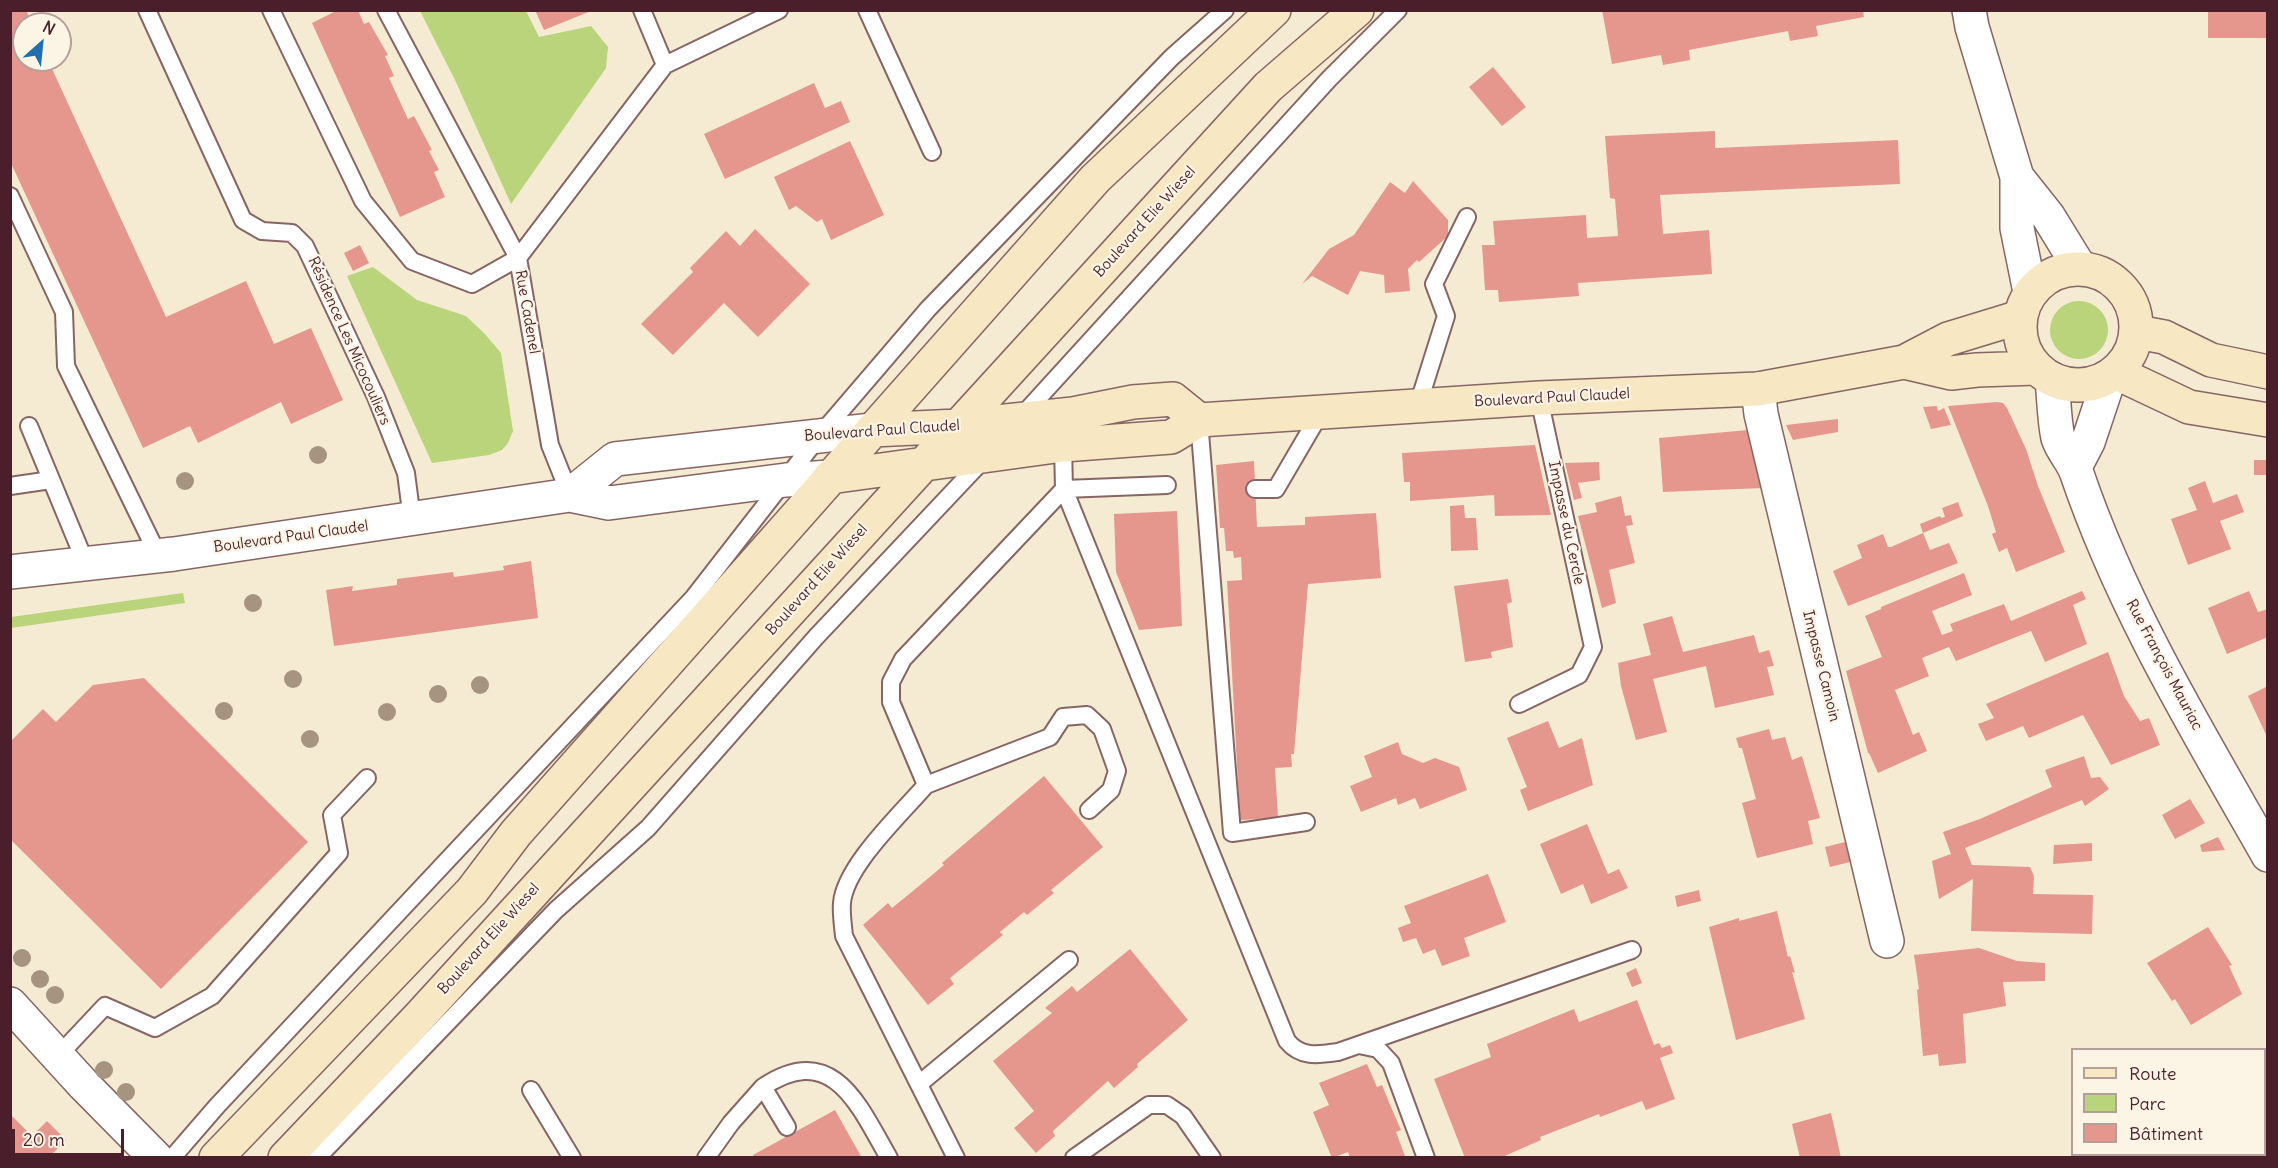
<!DOCTYPE html>
<meta charset="utf-8">
<style>
body{margin:0}
#map{position:relative;width:2278px;height:1168px;overflow:hidden;background:#f5ebd2;font-family:Delius,sans-serif}
canvas{display:block}
.frame{position:absolute;inset:0;border:12px solid #4a1f2b;pointer-events:none}
.legend{position:absolute;left:2071px;top:1048px;width:195px;height:108px;box-sizing:border-box;background:#fcf5e5;border:2px solid #b59f9b;margin:0;padding:8px 10px;list-style:none;font-size:18px;color:#4a1f2b}
.legend li{display:flex;align-items:center;gap:12px;height:30px}
.legend b{width:30px;border:2px solid #b59f9b}
.north{position:absolute;left:12px;top:12px;width:60px;height:60px;box-sizing:border-box;background:#fcf5e5;border:2px solid #b59f9b;border-radius:50%;rotate:27deg;font-size:16px;font-weight:700;line-height:24px;text-align:center;color:#4a1f2b}
.north::after{content:'';display:block;margin:auto;width:21px;height:27px;background:#1f6fb2;clip-path:polygon(50% 0,100% 100%,50% 72%,0 100%)}
.scale{position:absolute;left:12px;top:1129px;width:112px;height:27px;box-sizing:border-box;border:3px solid #4a1f2b;border-top:0;padding-left:8px;font-size:18px;line-height:21px;white-space:nowrap;color:#4a1f2b;-webkit-text-stroke:4px #fcf5e5;paint-order:stroke}
</style>
<div id="map">
<canvas width="2278" height="1168"></canvas>
<div class="frame"></div>
<ul class="legend">
<li><b style="height:8px;background:#f7e8c3"></b>Route</li>
<li><b style="height:16px;background:#b9d47a"></b>Parc</li>
<li><b style="height:16px;background:#e5978e"></b>Bâtiment</li>
</ul>
<div class="north">N</div>
<div class="scale">20 m</div>
</div>
<script>
const context = document.querySelector('canvas').getContext('2d');
context.lineJoin = 'round';
function fill(path, color) { context.fillStyle = color; context.fill(path, 'evenodd'); }
function strokePath(path, color, width, dash) { context.strokeStyle = color; context.lineWidth = width; context.lineCap = dash ? 'butt' : 'round'; context.setLineDash(dash || []); context.stroke(path); }
function drawText(font, color, halo, rows, align = 'center') {
  context.font = font + ' Delius,sans-serif'; context.lineWidth = 4.5; context.setLineDash([]); context.textBaseline = 'middle'; context.strokeStyle = halo; context.fillStyle = color; for (const [text, x, y, turn = 0] of rows) {
    context.save(); context.translate(x, y); context.rotate((+turn || 0) * Math.PI / 180); context.textAlign = isNaN(turn) ? turn : align; if (halo) context.strokeText(text, 0, 0); context.fillText(text, 0, 0); context.restore();
  }
}
const green = new Path2D(`
 M420,11H526L539,37L591,26L608,47L606,68L511,204L455,80Z
 M373,267L417,300L466,316L485,334L501,353L513,431L508,443L502,450L489,455L432,463L347,276Z
 M2050 330a29 29 0 1 1 58 0a29 29 0 1 1-58 0Z
 M183,593L185,603L11,628V617Z`);
const building = new Path2D(`
 M10,10H26L32,24H24V60H48L166,317L246,281L274,344L311,328L343,400L291,424L281,402L198,443L190,426L143,448L10,161Z
 M338,10H358L364,24L369,22L388,55L385,56L394,76L389,78L408,119L414,116L432,150L429,151L439,170L434,172L445,197L400,217L312,23Z
 M535,10H591V11L544,30Z
 M1602,10H1863L1864,17L1816,26L1818,36L1790,41L1788,31L1689,50L1690,60L1663,65L1661,55L1612,64Z
 M2208,10H2268V38H2208Z
 M1493,67L1526,107L1502,126L1469,87Z
 M814,83L825,108L841,101L850,122L725,179L704,134Z
 M1715,131V148L1898,140L1900,184L1660,195L1663,234L1709,230L1712,274L1578,283L1579,296L1499,302L1498,290H1485L1482,245H1495L1493,221L1586,215L1587,238L1618,236L1615,199L1610,198L1605,136Z
 M850,141L884,215L831,240L822,219L817,222L796,206L789,210L774,177Z
 M1413,181L1448,220V236L1419,262L1417,260L1408,269L1410,291L1385,293L1384,275L1360,271L1348,295L1312,276L1302,284L1329,249L1354,235L1390,182L1405,193Z
 M755,229L810,284L758,337L724,303L673,355L641,324L693,272L690,268L726,231L740,246Z
 M360,245L369,263L353,271L344,253Z
 M1997,402L2003,403L2007,408L2026,449L2038,486L2065,552L2016,572L2007,548L1999,552L1992,534L1996,532L1988,506L1948,406Z
 M1937,406L1938,411L1944,408L1951,425L1931,429L1923,407Z
 M1838,419V432L1793,440L1786,425Z
 M1748,430L1763,488L1663,492L1659,438Z
 M1535,445L1551,515L1495,516L1494,495L1410,501V482H1404L1402,453Z
 M2254,460H2268V475H2254Z
 M1254,461L1257,527L1305,525V517L1376,513L1381,578L1308,584L1294,754H1291L1292,767L1275,768L1278,818L1240,820L1227,581L1242,580L1241,557L1234,558L1233,551H1226L1224,528H1220L1216,465Z
 M1599,462L1600,480L1578,483L1582,498L1574,500L1565,463Z
 M2205,481L2213,503L2237,494L2244,512L2220,521L2231,549L2188,565L2171,519L2197,510L2188,488Z
 M1621,496L1625,516L1631,515L1633,525L1626,526L1635,563L1609,570L1616,603L1602,608L1578,516L1597,512L1595,503Z
 M1958,502L1963,516L1923,533L1920,524L1940,516L1941,518L1945,517L1942,508Z
 M1464,505L1465,518H1476L1478,550L1451,551L1450,506Z
 M1177,511L1182,626L1139,630L1116,572L1114,514Z
 M1923,533L1930,550L1949,543L1958,563L1848,606L1833,571L1862,558L1857,545L1883,534L1888,547H1891Z
 M531,561L538,618L334,646L326,590L353,586L352,591L397,585V579L453,572L454,577L504,570L503,566Z
 M1964,573L1972,595L1932,611L1942,635L1953,631L1950,624L2004,604L2011,621L2082,591L2086,599L2073,605L2087,644L2045,662L2031,631L1956,661L1949,647L1922,658L1929,676L1895,690L1913,735L1919,732L1927,751L1878,773L1869,753H1868L1846,671L1882,657L1865,616L1881,609V607Z
 M1508,579L1512,602L1507,604L1513,647L1491,652L1492,658L1465,662L1454,586Z
 M2249,591L2258,612L2268,609V637L2227,654L2208,608Z
 M1672,616L1683,652L1754,635L1759,653L1769,650L1774,666L1767,667L1774,695L1715,708L1706,666L1653,679L1667,732L1636,740L1621,686L1618,663L1651,655L1643,624Z
 M2108,652L2124,696L2140,721L2149,718L2160,745L2111,765L2083,715L2029,738L2023,726L1986,741L1978,724L1994,718L1986,704Z
 M144,678L308,842L161,989L10,839V742L43,709L56,722L93,685Z
 M2268,686V739L2248,696Z
 M1548,721L1559,748L1582,738L1593,785L1528,811L1520,790L1527,787L1507,738Z
 M1769,729L1772,740L1785,737L1792,760L1802,756L1820,818L1808,821L1813,844L1757,858L1742,803L1756,799L1742,748H1739L1736,738Z
 M1398,742L1402,754L1423,763L1435,758L1459,767L1467,790L1420,809L1415,798L1398,805L1396,798L1361,812L1350,786L1372,777L1364,756Z
 M2084,756L2091,778L2100,777L2109,789L2085,806L2082,800L1965,848L1972,865L2030,867L2034,876L2033,894L2093,895L2092,934L1971,931L1973,879L1939,899L1932,861L1951,854L1943,832L1980,819L2052,787L2045,770Z
 M1044,776L1103,847L1051,890L1054,893L1027,915L1024,912L1000,932L1003,935L950,978L954,984L928,1005L863,925L888,903L892,908L919,886L944,865L942,863Z
 M2190,799L2205,823L2175,839L2162,815Z
 M1587,824L1608,874L1619,869L1628,888L1591,904L1583,884L1561,894L1540,844Z
 M2218,837L2225,850L2202,852L2200,845Z
 M1849,841L1854,861L1830,867L1825,847Z
 M2092,843V861L2053,864L2054,845Z
 M1488,874L1506,922L1464,938L1470,956L1442,966L1435,949L1423,954L1416,938L1403,942L1398,928L1411,923L1404,906Z
 M1699,890L1701,901L1677,907L1675,896Z
 M1777,911L1788,957L1790,956L1795,973L1792,972L1805,1019L1736,1040L1709,927L1739,918V921Z
 M2208,927L2232,965L2229,966L2242,994L2191,1025L2175,999L2172,1001L2147,963Z
 M1979,948L2017,961L2045,963V981L2003,982L2006,1006L1963,1014L1966,1063L1939,1066L1938,1054L1923,1056L1917,990L1919,989L1914,955Z
 M1130,949L1188,1020L1137,1064L1138,1067L1114,1088L1108,1081L1053,1131L1055,1136L1036,1153L1014,1128L1034,1111L993,1061L1052,1013L1045,1008L1072,986L1077,992Z
 M1636,968L1642,983L1632,987L1626,973Z
 M1637,1000L1654,1045L1659,1043L1662,1048L1670,1045L1673,1053L1660,1058L1675,1099L1646,1110L1642,1101L1600,1117L1599,1114L1540,1137L1541,1140L1500,1158H1465L1434,1079L1491,1057L1487,1044L1574,1009L1579,1022Z
 M1367,1064L1377,1087L1382,1085L1391,1107L1401,1130L1396,1132L1405,1156L1400,1158H1350L1348,1152L1332,1158L1313,1112L1329,1105L1319,1083Z
 M835,1110L862,1158H754L753,1155Z
 M1831,1113L1841,1158H1800L1792,1124Z
 M10,1114L32,1136L47,1121L66,1140L48,1158H10Z
 M2165,1155H2264L2265,1158H2166Z`);
const lane = new Path2D(`
 M147,10L243,220L262,231L292,233L305,246L376,397L406,473L412,519
 M271,10L363,201L412,261L472,284L518,258L386,10
 M642,10L665,65
 M867,10L932,152
 M10,196L64,312L66,366L158,555
 M1418,405L1446,316L1434,284L1467,217
 M1020,418L1329,79L1398,10
 M1199,420L1232,833L1306,822
 M29,426L86,564
 M1063,445L1064,489L1167,485
 M10,486L51,480
 M1255,489H1276L1321,412
 M570,495L550,445L518,258L665,65L779,10
 M1519,704L1579,675L1593,647L1539,398
 M926,785L1050,737L1063,717L1087,715L1102,729L1117,771L1111,790L1089,810
 M1359,1045L1378,1049L1391,1063L1426,1158
 M57,1057L105,1006L155,1028L212,996L339,853L332,815L367,778
 M919,1084L1069,960
 M763,1087C833,1040 859,1106 889,1158
 M531,1090L572,1158
 M172,1158L217,1106L694,597L820,435L928,309L1172,57L1225,10
 M317,1158L556,910L648,828L816,637L983,460
 M706,1158L731,1123L763,1087L787,1127
 M956,1158L844,936C843,925 841,913 842,903C845,866 902,813 926,785L891,702V682L903,659L1064,489L1287,1041C1301,1058 1318,1055 1338,1052L1632,950
 M1074,1158L1149,1105H1167L1183,1116L1212,1158`);
const street = new Path2D(`
 M1969,10L1972,27L2017,177V228L2030,292
 M2017,177L2048,216L2080,268
 M2052,379C2054,398 2054,420 2058,438C2062,451 2073,461 2077,474C2123,609 2198,732 2268,855
 M1758,389L1761,414L1887,941
 M2075,467L2088,442L2110,376
 M570,495L615,459L872,430
 M10,572L174,554L570,495L609,503L786,480L830,477
 M10,1004L84,1085L156,1158`);
const secondary = new Path2D(`
 M2020 327a58 58 0 1 1 116 0a58 58 0 1 1-116 0Z
 M2137,332L2164,337L2211,360L2268,372
 M1904,362L1951,373L1977,370L2036,368
 M2115,372L2189,407L2268,420
 M872,430L958,426L1073,414L1133,402L1173,399L1199,420
 M830,477L1063,445L1171,437L1199,420L1539,398L1758,389L1904,362L1948,339L2020,317
 M216,1158L472,891L516,833L1095,179L1274,10
 M285,1158L419,1017L1268,87L1357,10`);
const trees = [
 [318,455],
 [185,481],
 [253,603],
 [293,679],
 [480,685],
 [438,694],
 [224,711],
 [387,712],
 [310,739],
 [22,958],
 [40,979],
 [55,995],
 [104,1070],
 [126,1092]
];
const streetNames = [
 ["Boulevard Elie Wiesel",1145,222,-48],
 ["Rue Cadenel",527,312,80],
 ["Résidence Les Micocouliers",349,341,66],
 ["Boulevard Paul Claudel",1552,398,-3],
 ["Boulevard Paul Claudel",882,431,-4],
 ["Impasse du Cercle",1566,523,78],
 ["Boulevard Paul Claudel",291,537,-8],
 ["Boulevard Elie Wiesel",817,580,-48],
 ["Rue François Mauriac",2164,665,62],
 ["Impasse Camoin",1821,666,76],
 ["Boulevard Elie Wiesel",489,939,-48]
];
fill(green, '#b9d47a');
fill(building, '#e5978e');
strokePath(lane, '#866665', 20);
strokePath(street, '#866665', 36);
strokePath(secondary, '#866665', 36);
strokePath(lane, '#fff', 16);
strokePath(street, '#fff', 33);
strokePath(secondary, '#f7e8c3', 33);
context.fillStyle = '#a69481';
for (const [x, y] of trees) { context.beginPath(); context.arc(x, y, 9, 0, 2 * Math.PI); context.fill(); }
drawText('15px', '#4a1f2b', '#fcf5e5', streetNames);
</script>
